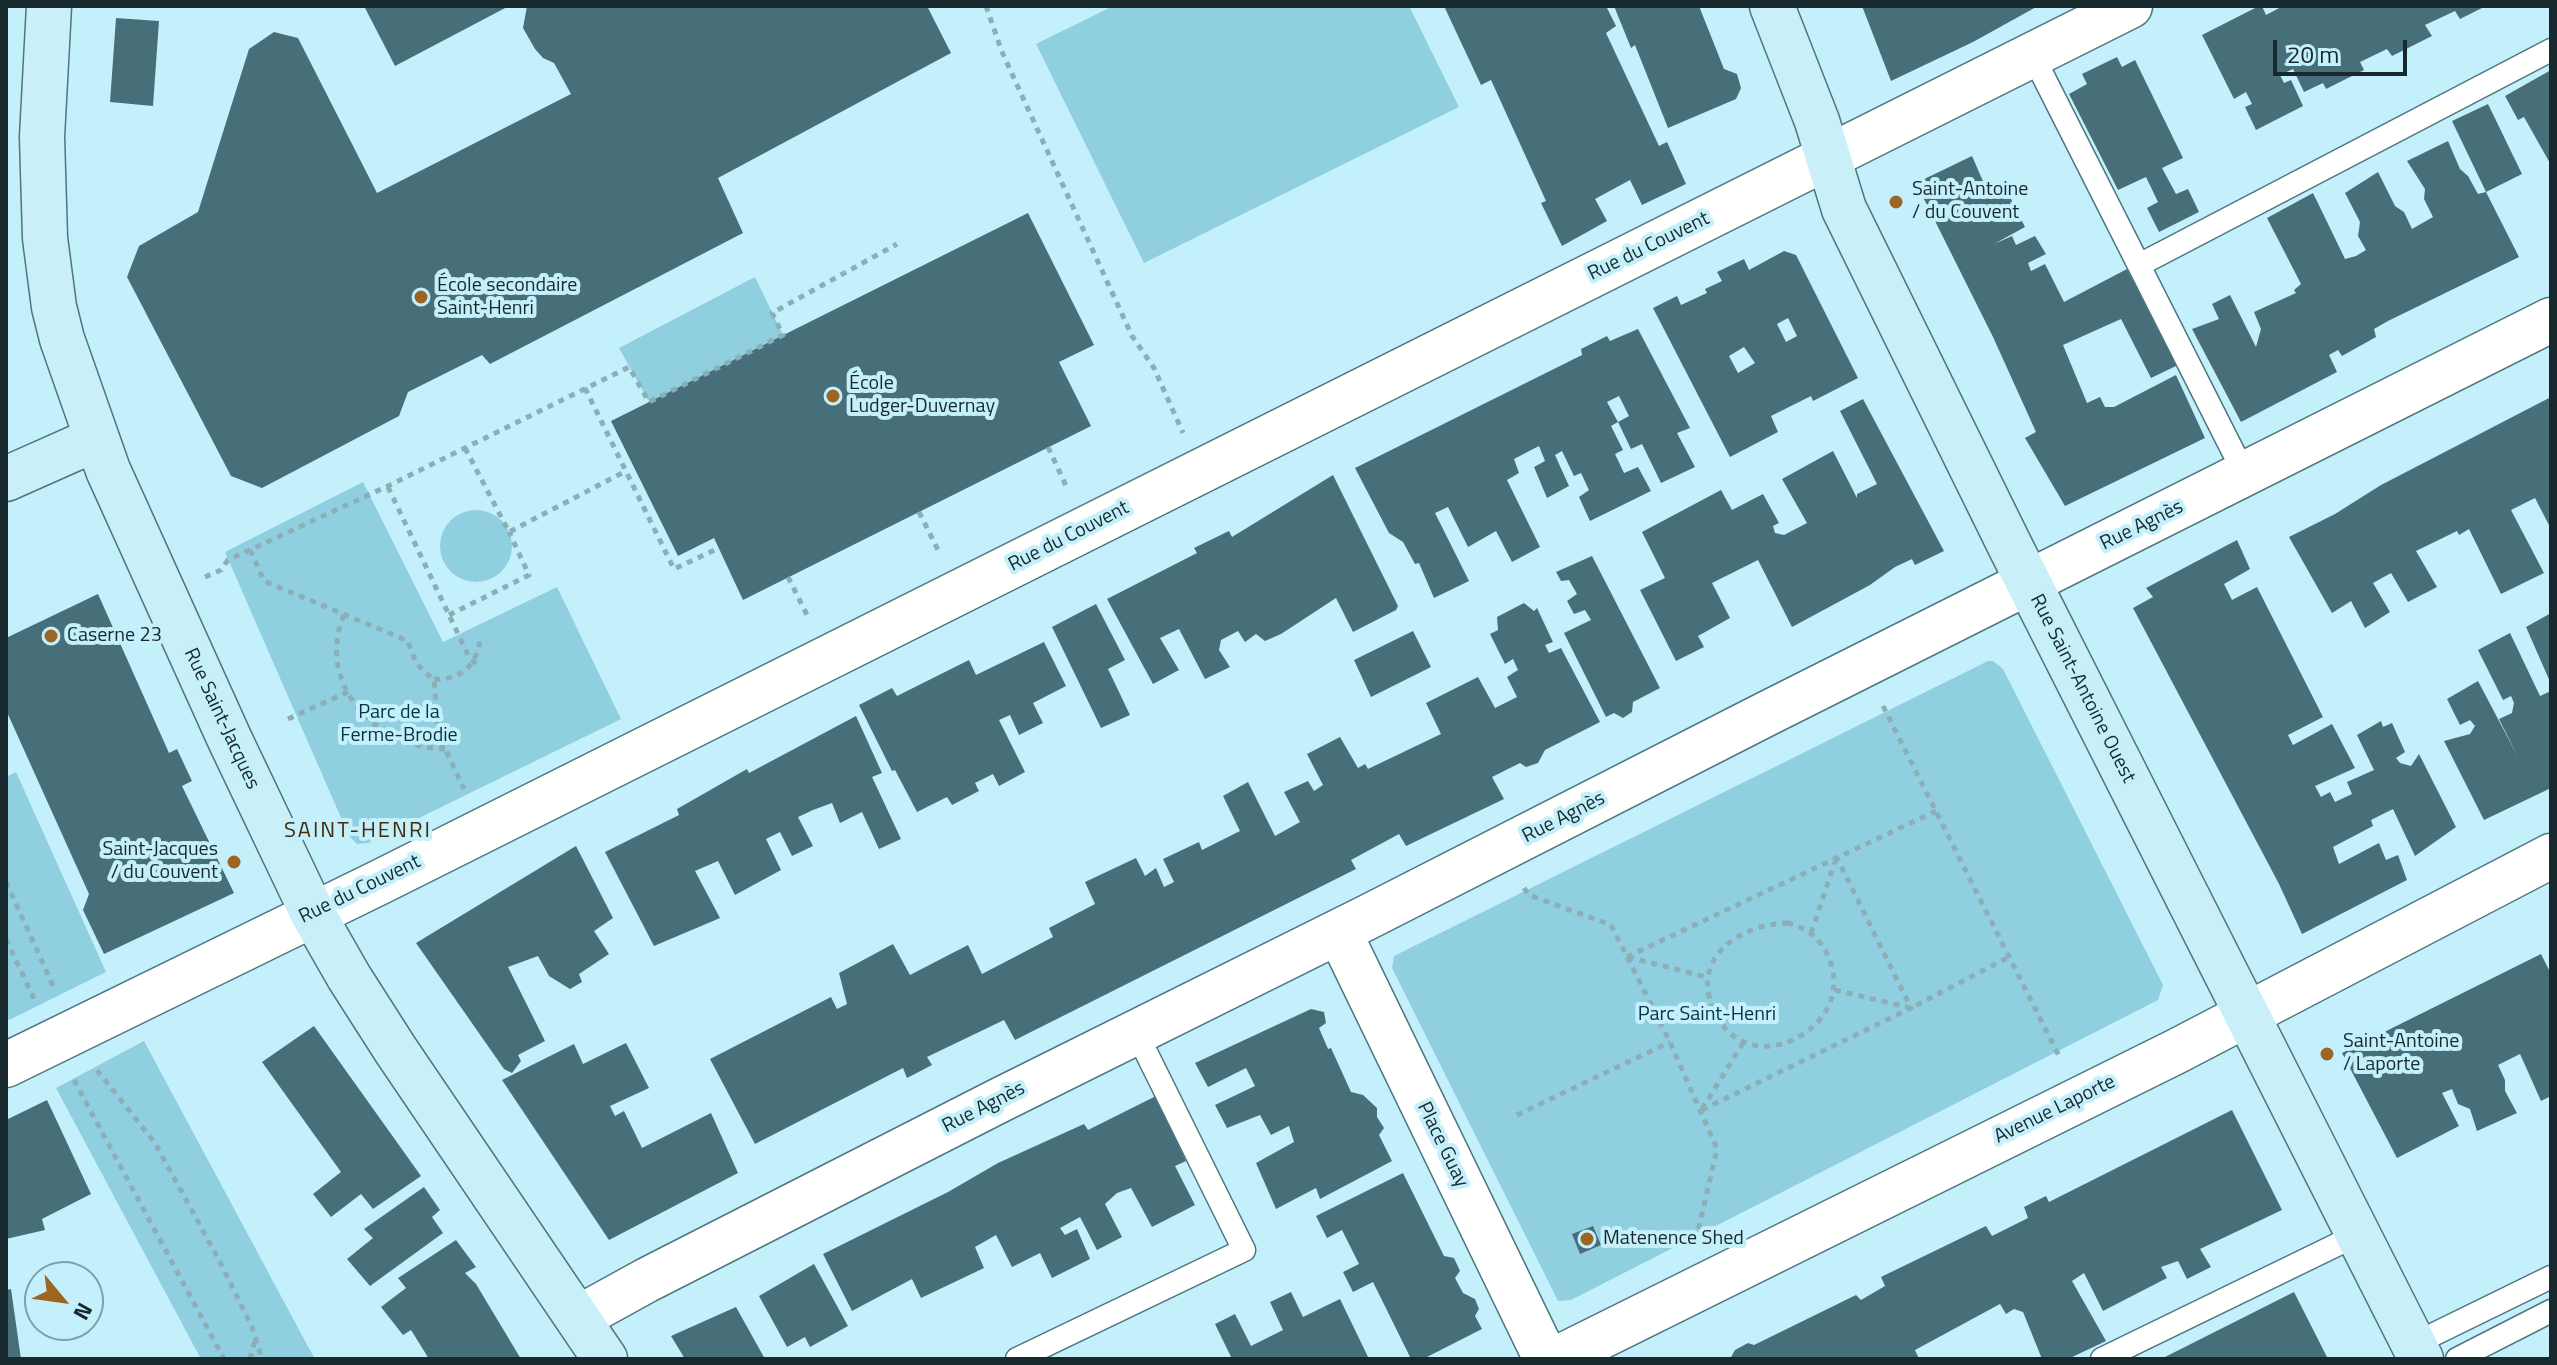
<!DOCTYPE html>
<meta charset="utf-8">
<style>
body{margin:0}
#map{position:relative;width:2557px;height:1365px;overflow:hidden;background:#c4f0fc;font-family:"Titillium Web",sans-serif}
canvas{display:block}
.frame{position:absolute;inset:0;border:8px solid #18292d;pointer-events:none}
.north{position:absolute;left:24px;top:1261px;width:80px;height:80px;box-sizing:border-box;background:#c4f0fc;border:2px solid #7fa0a9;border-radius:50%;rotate:119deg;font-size:22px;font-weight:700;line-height:32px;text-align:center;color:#18292d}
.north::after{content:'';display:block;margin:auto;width:28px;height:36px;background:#9d6522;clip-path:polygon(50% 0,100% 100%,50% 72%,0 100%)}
.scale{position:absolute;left:2273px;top:40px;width:134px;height:36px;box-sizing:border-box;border:4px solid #18292d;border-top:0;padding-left:10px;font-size:24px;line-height:28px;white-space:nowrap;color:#18292d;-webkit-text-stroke:6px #c4f0fc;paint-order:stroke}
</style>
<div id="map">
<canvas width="2557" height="1365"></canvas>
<div class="frame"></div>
<div class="north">N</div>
<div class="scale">20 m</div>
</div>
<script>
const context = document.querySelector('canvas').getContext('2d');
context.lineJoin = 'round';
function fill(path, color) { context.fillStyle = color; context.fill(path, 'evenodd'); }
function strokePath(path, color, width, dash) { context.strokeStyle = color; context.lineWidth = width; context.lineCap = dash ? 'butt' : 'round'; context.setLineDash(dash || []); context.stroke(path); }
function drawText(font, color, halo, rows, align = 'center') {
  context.font = font + ' "Titillium Web",sans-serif'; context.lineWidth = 8; context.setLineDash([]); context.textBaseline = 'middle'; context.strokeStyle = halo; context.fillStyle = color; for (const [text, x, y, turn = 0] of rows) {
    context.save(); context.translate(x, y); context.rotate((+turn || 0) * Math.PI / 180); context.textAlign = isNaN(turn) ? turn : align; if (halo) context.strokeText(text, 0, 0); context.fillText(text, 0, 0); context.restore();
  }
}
const green = new Path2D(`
 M1113,6H1409L1459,107L1144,263L1036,44Z
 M755,277L783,335L649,402L619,348Z
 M363,482L443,642L557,587L621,719L368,843L357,844L349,836L225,552Z
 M440 546a36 36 0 1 1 72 0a36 36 0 1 1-72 0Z
 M1988,661H1993L2003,669L2163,985L2158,1000L1571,1300L1558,1301L1392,968L1394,956Z
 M16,772L106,972L9,1020L6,1015V777Z
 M144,1041L311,1352L315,1359H201L194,1346L56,1088Z`);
const building = new Path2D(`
 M364,6H509L395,66Z
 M527,6H927L951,53L718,178L743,233L490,364L482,355L408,392L399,416L262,488L231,476L127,277L139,246L198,212L249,49L274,32L298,38L377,193L571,94L554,63L543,58L535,49L523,28Z
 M1444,6H1606L1616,26L1606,33L1659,146L1667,142L1686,184L1642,205L1630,180L1595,199L1607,221L1562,246L1541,203L1546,201L1491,80L1481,85Z
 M1614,6H1699L1724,69L1737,74L1741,88L1736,99L1668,128L1635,45L1631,48Z
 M1862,6H2038L1973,42L1891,81Z
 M2259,6H2262L2266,15L2283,6H2486L2460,19L2455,11L2425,25L2432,36L2392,56L2387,49L2360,62L2364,70L2326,89L2323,83L2304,92L2293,69L2280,75L2284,83L2291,80L2303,106L2256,130L2245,107L2252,104L2246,92L2234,99L2202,35Z
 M116,18L159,21L153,106L110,102Z
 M2117,57L2122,67L2135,60L2183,158L2162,168L2176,194L2188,189L2199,212L2159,232L2147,208L2158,202L2146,177L2118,190L2069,94L2087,84L2082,74Z
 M2551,70V165L2524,117L2518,120L2505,96Z
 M2488,104L2522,174L2486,192L2519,257L2388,321L2374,329L2376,337L2342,356L2338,350L2329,355L2337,372L2241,422L2192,329L2219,319L2212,304L2230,295L2256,347L2261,329L2254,312L2296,293L2294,290L2301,284L2267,218L2313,193L2345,259L2356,256L2366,250L2358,236L2360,222L2345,193L2378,172L2395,206L2404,212L2412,229L2433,217L2424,199L2425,189L2407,161L2448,141L2460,169L2468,176L2478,194L2486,192L2452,121Z
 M1972,156L1989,195L2005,187L2025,227L1994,244L2012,236L2016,245L2035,236L2046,254L2028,263L2031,271L2045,264L2064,302L2127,269L2178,365L2151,378L2121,319L2063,345L2087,403L2100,397L2105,407H2114L2176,375L2205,438L2065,506L2025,438L2036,432L1993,337L1916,183Z
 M1028,213L1094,345L1059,362L1091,426L743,600L714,538L678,556L611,421Z
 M1784,251L1796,255L1858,378L1813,401L1811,396L1771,416L1778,432L1730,457L1653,308L1677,296L1681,305L1707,293L1705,289L1722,281L1717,272L1744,259L1749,270ZM1788,318L1797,336L1786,342L1777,324ZM1744,347L1755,363L1738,373L1729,356Z
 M1638,329L1690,428L1677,433L1695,467L1661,483L1642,444L1631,449L1618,422L1629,416L1619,396L1607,402L1618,422L1611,426L1623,450L1615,454L1624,473L1638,467L1651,491L1590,521L1579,497L1589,490L1581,473L1574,476L1562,451L1555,455L1569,486L1547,498L1534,467L1545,461L1539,446L1514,459L1519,473L1507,480L1540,547L1512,562L1496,531L1468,547L1448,507L1435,513L1469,581L1434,598L1419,563L1415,564L1403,542L1389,533L1355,468L1582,355L1581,349L1607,336L1610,341Z
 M2551,397V529L2535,498L2511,510L2544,573L2501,594L2469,529L2459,535L2457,531L2416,551L2437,587L2408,602L2391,573L2373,583L2390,612L2365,628L2351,601L2332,613L2289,537L2335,514L2381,485Z
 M1863,399L1944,551L1915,565L1912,559L1895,567L1870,585L1792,627L1758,560L1712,583L1730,618L1698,636L1704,647L1676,661L1640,590L1665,578L1642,532L1721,490L1732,510L1763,494L1779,523L1773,526L1775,533L1784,535L1807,523L1782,479L1833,451L1857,498V494L1877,484L1840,411Z
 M1333,475L1398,606L1396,610L1353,632L1336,598L1281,634L1265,641L1256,634L1245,642L1238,631L1221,640L1219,650L1230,667L1205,679L1179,629L1160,638L1179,670L1153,684L1107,599L1197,553L1194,548L1229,531L1232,537Z
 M2237,540L2250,569L2224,584L2232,600L2257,587L2323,717L2288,735L2293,745L2332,724L2355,768L2315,786L2321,797L2330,792L2335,802L2352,794L2347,782L2374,770L2357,735L2381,721L2383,727L2392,723L2405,752L2396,758L2400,763L2411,766L2419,754L2456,827L2415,856L2393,809L2371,820L2373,826L2333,847L2339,864L2379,843L2386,860L2398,855L2407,880L2302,934L2279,884L2133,608L2153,597L2146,588Z
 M1592,556L1660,688L1633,702L1632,712L1623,718L1614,713L1606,717L1564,633L1591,620L1585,610L1574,614L1567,601L1577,594L1569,580L1561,581L1556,572Z
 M98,594L169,753L177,749L192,781L182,786L234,893L104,954L83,910L89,894L6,710V638Z
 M1524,603L1534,611L1537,608L1553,642L1545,645L1549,653L1561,648L1600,722L1545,750L1538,763L1526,767L1520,763L1492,777L1504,799L1406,846L1399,834L1351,860L1356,869L1015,1040L1004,1020L927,1057L932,1065L907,1078L903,1068L755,1144L710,1059L831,997L837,1009L847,1004L839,973L893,944L910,975L968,945L982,974L1053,937L1049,928L1095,904L1085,882L1136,858L1145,876L1156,868L1164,887L1174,882L1163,859L1199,842L1202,850L1240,831L1223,796L1248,782L1275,836L1300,822L1284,792L1308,781L1314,791L1323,785L1307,754L1340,737L1358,768L1365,764L1368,769L1441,734L1426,703L1478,677L1495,708L1517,697L1507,677L1518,670L1513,659L1505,664L1490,634L1498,630L1497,617Z
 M1096,604L1125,660L1108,669L1130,715L1101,728L1052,627Z
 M2551,613V684L2526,627Z
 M1413,631L1431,667L1371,697L1354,660Z
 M2510,633L2540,696L2551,691V788L2484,820L2444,741L2470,734L2475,726L2470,720L2460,725L2447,699L2478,681L2518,757L2499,719L2512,713L2514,703L2511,696L2503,700L2478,650Z
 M1044,642L1066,686L1033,703L1043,723L1019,735L1010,715L999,720L1025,772L999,786L993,774L975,783L979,791L952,805L947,797L917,812L895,770L892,771L859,705L892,688L897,696L969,660L976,675Z
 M856,716L882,773L872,777L901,839L879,849L862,812L840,823L832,803L813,810L798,817L813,846L792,856L780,832L766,839L781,870L735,895L718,861L695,871L720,918L654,946L605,852L679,815L677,809L747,769L749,773Z
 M576,846L613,918L594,931L609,954L579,974L582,982L570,989L549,976L538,956L508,967L545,1041L518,1055L521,1061L512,1073L504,1069L416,943Z
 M2541,954L2551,974V1096L2541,1101L2520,1054L2498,1065L2505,1080V1091L2517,1113L2477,1131L2470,1109L2458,1104L2452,1089L2442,1093L2459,1126L2397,1158L2342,1053Z
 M1311,1009L1324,1012L1326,1023L1319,1028L1328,1049L1331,1048L1351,1092L1363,1095L1377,1108V1117L1384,1128L1379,1135L1392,1161L1320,1199L1316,1188L1276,1209L1256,1163L1294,1142L1289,1126L1271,1135L1260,1115L1227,1128L1215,1105L1255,1086L1246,1068L1208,1087L1195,1063Z
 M314,1026L421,1176L373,1209L361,1194L331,1217L313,1194L341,1172L262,1062Z
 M626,1043L649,1088L610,1106L615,1116L624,1111L642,1148L711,1113L738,1173L609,1240L502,1080L574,1044L583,1064Z
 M1156,1096L1186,1161L1175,1166L1195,1205L1152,1227L1131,1188L1117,1193L1105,1204L1122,1237L1097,1250L1080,1217L1060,1228L1065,1235L1077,1229L1090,1259L1052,1278L1040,1253L1012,1267L996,1235L975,1247L984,1268L921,1298L912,1279L852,1311L823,1254L948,1192L998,1163L1084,1124L1088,1130Z
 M47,1100L91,1194L42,1219L45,1230L6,1239V1120Z
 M2232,1110L2282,1210L2200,1249L2211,1267L2187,1279L2178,1261L2161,1267L2167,1278L2103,1311L2084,1273L2072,1281L2106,1341L2068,1359H2042L2023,1312L2014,1309L2006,1314L2000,1304L1915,1350L1919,1359H1730L1735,1350L1748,1343L1754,1345L1856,1295L1861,1300L1885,1286L1881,1277L1986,1226L1992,1236L2028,1218L2024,1207L2046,1196L2049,1202Z
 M1403,1173L1444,1256L1454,1258L1460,1271L1455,1278L1463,1293L1475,1299L1479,1309L1475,1316L1482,1329L1423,1359H1411L1373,1282L1353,1292L1343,1272L1359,1264L1342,1230L1327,1238L1316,1216Z
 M424,1187L440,1210L432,1217L443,1233L370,1286L347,1259L373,1238L364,1229Z
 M1593,1226L1601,1245L1580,1254L1572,1234Z
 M456,1240L476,1267L465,1273L476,1284L521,1359H429L411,1330L403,1335L381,1307L406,1288L398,1278Z
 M814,1264L848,1326L810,1347L805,1337L787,1347L759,1296Z
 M11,1289L21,1359H6V1290Z
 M1291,1292L1303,1317L1340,1299L1369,1359H1232L1215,1324L1235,1314L1251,1346L1283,1330L1270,1302Z
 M2294,1292L2328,1359H2161Z
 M736,1307L765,1359H685L671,1336Z`);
const path = new Path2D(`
 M986,6L1002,52L1132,336L1154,368L1183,433
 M585,388L674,569L719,548
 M1048,447L1068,490
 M465,448L509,532L626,471
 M388,487L469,657L479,667
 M919,512L940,554
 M250,550L264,581L408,641C412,657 419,670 434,679L438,734L464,789
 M205,577L221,570L228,560L388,486L629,367L649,402L783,335L772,313L897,244
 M788,577L809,619
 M344,615C315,684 376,748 445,749
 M449,615L529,575L509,532
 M434,679C461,681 478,664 480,638
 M1883,706L2061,1060
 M288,719L348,692
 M6,882L55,990
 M1524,888L1529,895L1611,925L1670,1042L1717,1149L1696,1240
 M1787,923C1807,928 1819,937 1828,956C1860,1024 1755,1083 1718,1018C1686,963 1734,925 1787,923Z
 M1811,933L1836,859
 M6,939L36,1003
 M1627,957L1936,811
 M1628,957L1706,977
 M1835,990L1911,1008L2009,957
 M97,1070L155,1143L220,1262L252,1327L262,1359
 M74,1080L224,1359
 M1702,1109L1743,1043
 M1702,1110L1911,1008L1837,858
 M1517,1115L1670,1042
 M250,1359L255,1341`);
const lane = new Path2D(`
 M2033,56L2245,475
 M2139,265L2551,50
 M2414,1344L2551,1277
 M1017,1359L1244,1250L1136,1032
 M2102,1359L2359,1234
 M2457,1359L2551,1311`);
const street = new Path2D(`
 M1339,932L1546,1359
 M6,1065L380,882L2130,6
 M578,1318L647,1280L1000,1100L1368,917L1768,713L2551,320
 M1556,1359L2177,1051L2551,856`);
const secondary = new Path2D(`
 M49,6L42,137L45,238L54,307L62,339L108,470L230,740L313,914L349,977L395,1049L605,1359
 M1772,6L1817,121L1844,209L2011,548L2421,1359
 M6,479L96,439`);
const markers = [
 [1896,202,8,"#9d6522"],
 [421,297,8,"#9d6522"],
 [833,396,8,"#9d6522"],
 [51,636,8,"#9d6522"],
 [234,862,8,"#9d6522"],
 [2327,1054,8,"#9d6522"],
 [1587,1239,8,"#9d6522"]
];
const poiNames = [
 ["Saint-Antoine",1912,190],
 ["/ du Couvent",1912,213],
 ["École secondaire",437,286],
 ["Saint-Henri",437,309],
 ["École",849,384],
 ["Ludger-Duvernay",849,407],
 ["Caserne 23",67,636],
 ["Saint-Jacques",218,850,"right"],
 ["/ du Couvent",218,873,"right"],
 ["Saint-Antoine",2343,1042],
 ["/ Laporte",2343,1065],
 ["Matenence Shed",1603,1239]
];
const streetNames = [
 ["Rue du Couvent",1649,247,-26],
 ["Rue Agnès",2142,526,-26],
 ["Rue du Couvent",1069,537,-27],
 ["Rue Saint-Antoine Ouest",2082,689,63],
 ["Rue Saint-Jacques",221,719,65],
 ["Rue Agnès",1564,818,-27],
 ["Rue du Couvent",360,890,-26],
 ["Rue Agnès",984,1108,-27],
 ["Avenue Laporte",2055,1110,-26],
 ["Place Guay",1442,1145,64]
];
const parkNames = [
 ["Parc de la",399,713],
 ["Ferme-Brodie",399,736],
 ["Parc Saint-Henri",1707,1015]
];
const neighbourhoodNames = [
 ["SAINT-HENRI",358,832]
];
fill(green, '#90cfe0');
fill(building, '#476f7a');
strokePath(lane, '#4e7680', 25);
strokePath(street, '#4e7680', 47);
strokePath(secondary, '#4e7680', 47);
strokePath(path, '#8baeb7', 5, [6, 6]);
strokePath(lane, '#fff', 22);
strokePath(street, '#fff', 44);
strokePath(secondary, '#c9eff8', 44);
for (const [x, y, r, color] of markers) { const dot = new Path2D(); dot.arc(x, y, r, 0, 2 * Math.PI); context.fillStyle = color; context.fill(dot); strokePath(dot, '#c4f0fc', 3); }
drawText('20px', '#18292d', '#c4f0fc', poiNames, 'left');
drawText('20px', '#18292d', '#c4f0fc', streetNames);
drawText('20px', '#053540', '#c4f0fc', parkNames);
context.letterSpacing = '2px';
drawText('22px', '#452a0a', '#c4f0fc', neighbourhoodNames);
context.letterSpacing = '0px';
</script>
